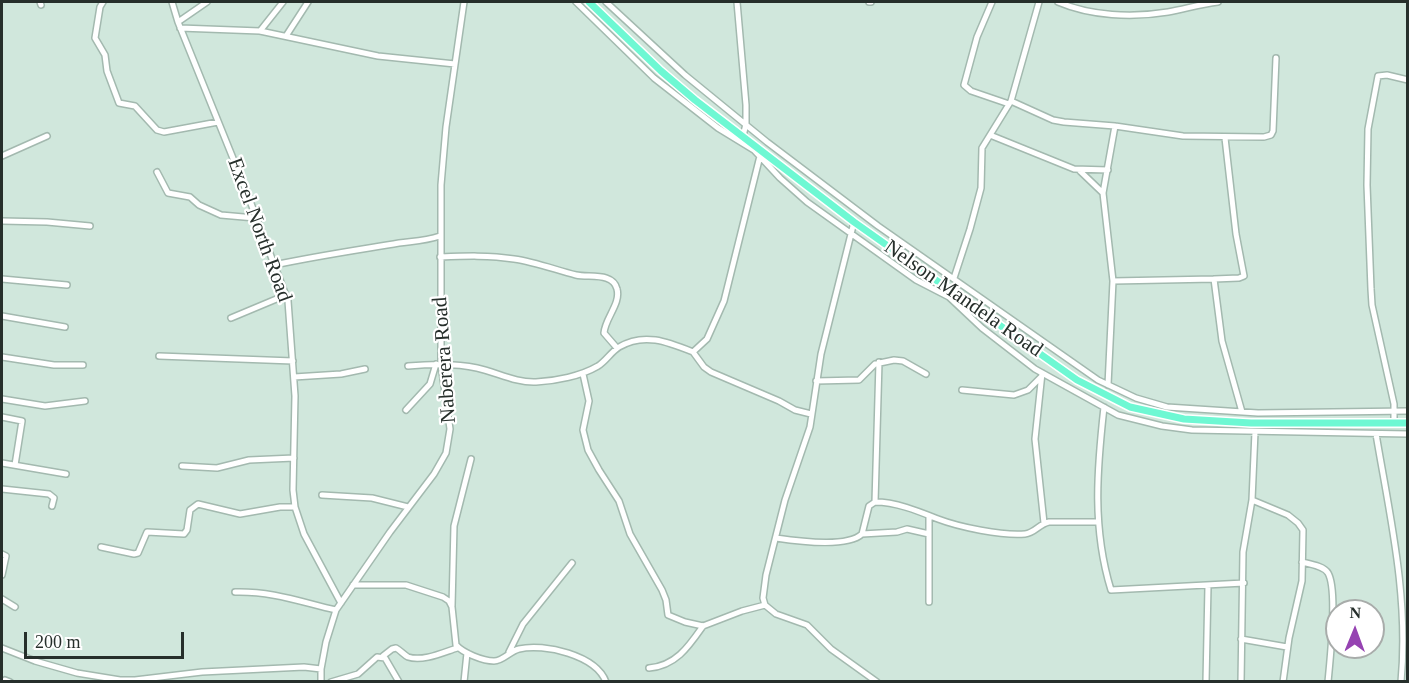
<!DOCTYPE html>
<style>
body{margin:0}
#map{position:relative;width:1409px;height:683px;overflow:hidden;background:#d0e7dc;font-family:"Times New Roman",serif}
canvas{display:block}
.frame{position:absolute;inset:0;border:3px solid #262f2b;pointer-events:none}
.north{position:absolute;left:1325px;top:599px;width:60px;height:60px;box-sizing:border-box;background:#fff;border:2px solid #a8acaa;border-radius:50%;rotate:1deg;font-size:16px;font-weight:700;line-height:24px;text-align:center;color:#262f2b}
.north::after{content:'';display:block;margin:auto;width:21px;height:27px;background:#9643b2;clip-path:polygon(50% 0,100% 100%,50% 72%,0 100%)}
.scale{position:absolute;left:24px;top:632px;width:160px;height:27px;box-sizing:border-box;border:3px solid #262f2b;border-top:0;padding-left:8px;font-size:18px;line-height:21px;white-space:nowrap;color:#262f2b;-webkit-text-stroke:4px #fff;paint-order:stroke}
</style>
<div id="map">
<canvas width="1409" height="683"></canvas>
<div class="frame"></div>
<div class="north">N</div>
<div class="scale">200 m</div>
</div>
<script>
const context = document.querySelector('canvas').getContext('2d');
context.lineJoin = 'round';
function strokePath(path, color, width, dash) { context.strokeStyle = color; context.lineWidth = width; context.lineCap = dash ? 'butt' : 'round'; context.setLineDash(dash || []); context.stroke(path); }
function drawText(font, color, halo, rows, align = 'center') {
  context.font = font + ' "Times New Roman",serif'; context.lineWidth = 4.5; context.setLineDash([]); context.textBaseline = 'middle'; context.strokeStyle = halo; context.fillStyle = color; for (const [text, x, y, turn = 0] of rows) {
    context.save(); context.translate(x, y); context.rotate((+turn || 0) * Math.PI / 180); context.textAlign = isNaN(turn) ? turn : align; if (halo) context.strokeText(text, 0, 0); context.fillText(text, 0, 0); context.restore();
  }
}
const minor = new Path2D(`
 M40,2L41,5
 M103,2L100,7L95,38L105,55L107,71L119,103L135,106L157,130L164,132L218,122
 M172,2L178,22L247,193L288,301L295,396L293,490L295,507L304,534L341,603
 M576,2L654,78L718,128L754,150L780,178L807,202L916,280L949,297L982,328L1035,369L1118,415L1162,426L1192,430L1408,434
 M606,2L685,75L767,142L878,226L1098,380L1136,398L1167,407L1258,413L1408,411
 M737,2L746,105V124L743,136
 M869,2H871
 M992,2L977,37L964,85L971,91L1009,104
 M1058,2C1091,16 1132,18 1168,12C1185,9 1201,4 1218,2
 M178,22L207,2
 M180,28L260,31L378,56L455,64
 M260,31L283,2
 M286,36L308,2
 M1011,101L1053,120L1064,122L1115,126L1183,136L1264,137L1271,135L1273,131L1276,58
 M990,135L1074,169L1108,170
 M2,156L47,136
 M1080,171L1103,193
 M157,172L168,193L190,197L199,205L221,215L255,218
 M2,221L47,222L90,226
 M854,222L821,354L810,427L785,500L766,575L763,598L765,605L776,614L807,625L831,649L877,682
 M440,257C465,256 489,255 514,259C535,262 556,270 576,275C589,278 613,272 617,289C621,304 605,318 604,333L617,348
 M274,265C316,256 357,250 399,243C414,241 425,241 440,236
 M954,278L970,229L981,188L982,148L1011,101L1039,2
 M2,279L67,285
 M1214,279L1222,341L1242,412
 M1113,281L1214,279L1239,278L1244,276L1236,234L1225,138
 M2,316L65,327
 M231,318L286,295
 M693,352L704,367L711,372L779,401L795,410L811,414
 M159,356L293,361
 M2,357L54,365H83
 M408,366C431,364 455,363 477,368C496,372 516,383 536,382C556,381 581,376 598,366C606,361 611,352 619,347C644,332 668,342 693,352L707,339L724,301L760,156
 M1042,373L1035,439L1044,523
 M583,374L589,401L583,430L588,450L599,470L619,501L630,534L662,590L666,600L668,615L685,622L703,626L742,611L765,605
 M294,377L341,374L365,369
 M816,381L859,380L875,364L894,360L903,361L926,374
 M1108,385L1113,281L1103,193L1115,126
 M962,390L1014,395L1028,390L1040,378
 M2,399L45,406L85,401
 M1104,407C1097,470 1092,528 1111,590L1244,583
 M406,410L430,384L436,364
 M2,417L22,421L15,465
 M1394,423V404L1372,305L1371,289L1367,185L1368,129L1378,76L1387,75L1408,80
 M1376,434C1390,517 1409,597 1401,682
 M2,463L66,474
 M182,466L217,468L249,460L294,458
 M2,489L49,494L54,498L52,506
 M322,495L372,498L408,507
 M1252,500L1288,515L1298,523L1303,530L1302,581L1289,638L1283,682
 M875,502L879,362
 M862,534L897,532L907,529L929,534
 M776,538C796,541 847,548 862,534L869,506L875,502C896,502 918,511 938,519C959,527 1002,536 1025,534C1035,533 1039,524 1049,522H1098
 M101,547L134,554L138,553L147,532L184,534L187,530L190,510L198,504L240,514L280,507H295
 M2,554L6,556L2,575
 M1302,562C1310,564 1324,566 1328,573C1338,590 1330,660 1328,682
 M353,585H406L443,597L449,601L452,607L456,645C463,653 483,661 494,661C503,661 510,651 519,649C544,643 596,655 606,682
 M235,592C272,591 301,602 336,610
 M2,599L15,607
 M929,602V516
 M452,606L454,526L471,459
 M1241,639L1287,647
 M2,648L35,661L77,673L120,680H135L202,672L304,667L321,669
 M509,652L523,624L572,563
 M383,656L392,649L396,648C400,650 404,655 408,657C423,662 444,652 457,648
 M649,668C676,666 689,646 703,626
 M5,680L10,682
 M321,682V669L326,642L336,610L390,532L434,474L446,453L450,429L441,364V185L446,127L464,2
 M331,682L358,674L377,657L385,658L399,682
 M464,682L467,653
 M1206,682L1208,586
 M1241,682L1243,552L1252,500L1255,432`);
const major = new Path2D(`
 M589,2L661,71L695,100L854,222L1077,380L1130,407L1184,419L1251,423H1408`);
const streetNames = [
 ["Excel North Road",259,230,70],
 ["Nelson Mandela Road",963,299,35],
 ["Naberera Road",445,360,-94]
];
strokePath(minor, '#a3b9af', 8);
strokePath(major, '#fff', 10);
strokePath(minor, '#fff', 5);
strokePath(major, '#6ef8d3', 7);
drawText('21px', '#262f2b', '#fff', streetNames);
</script>
